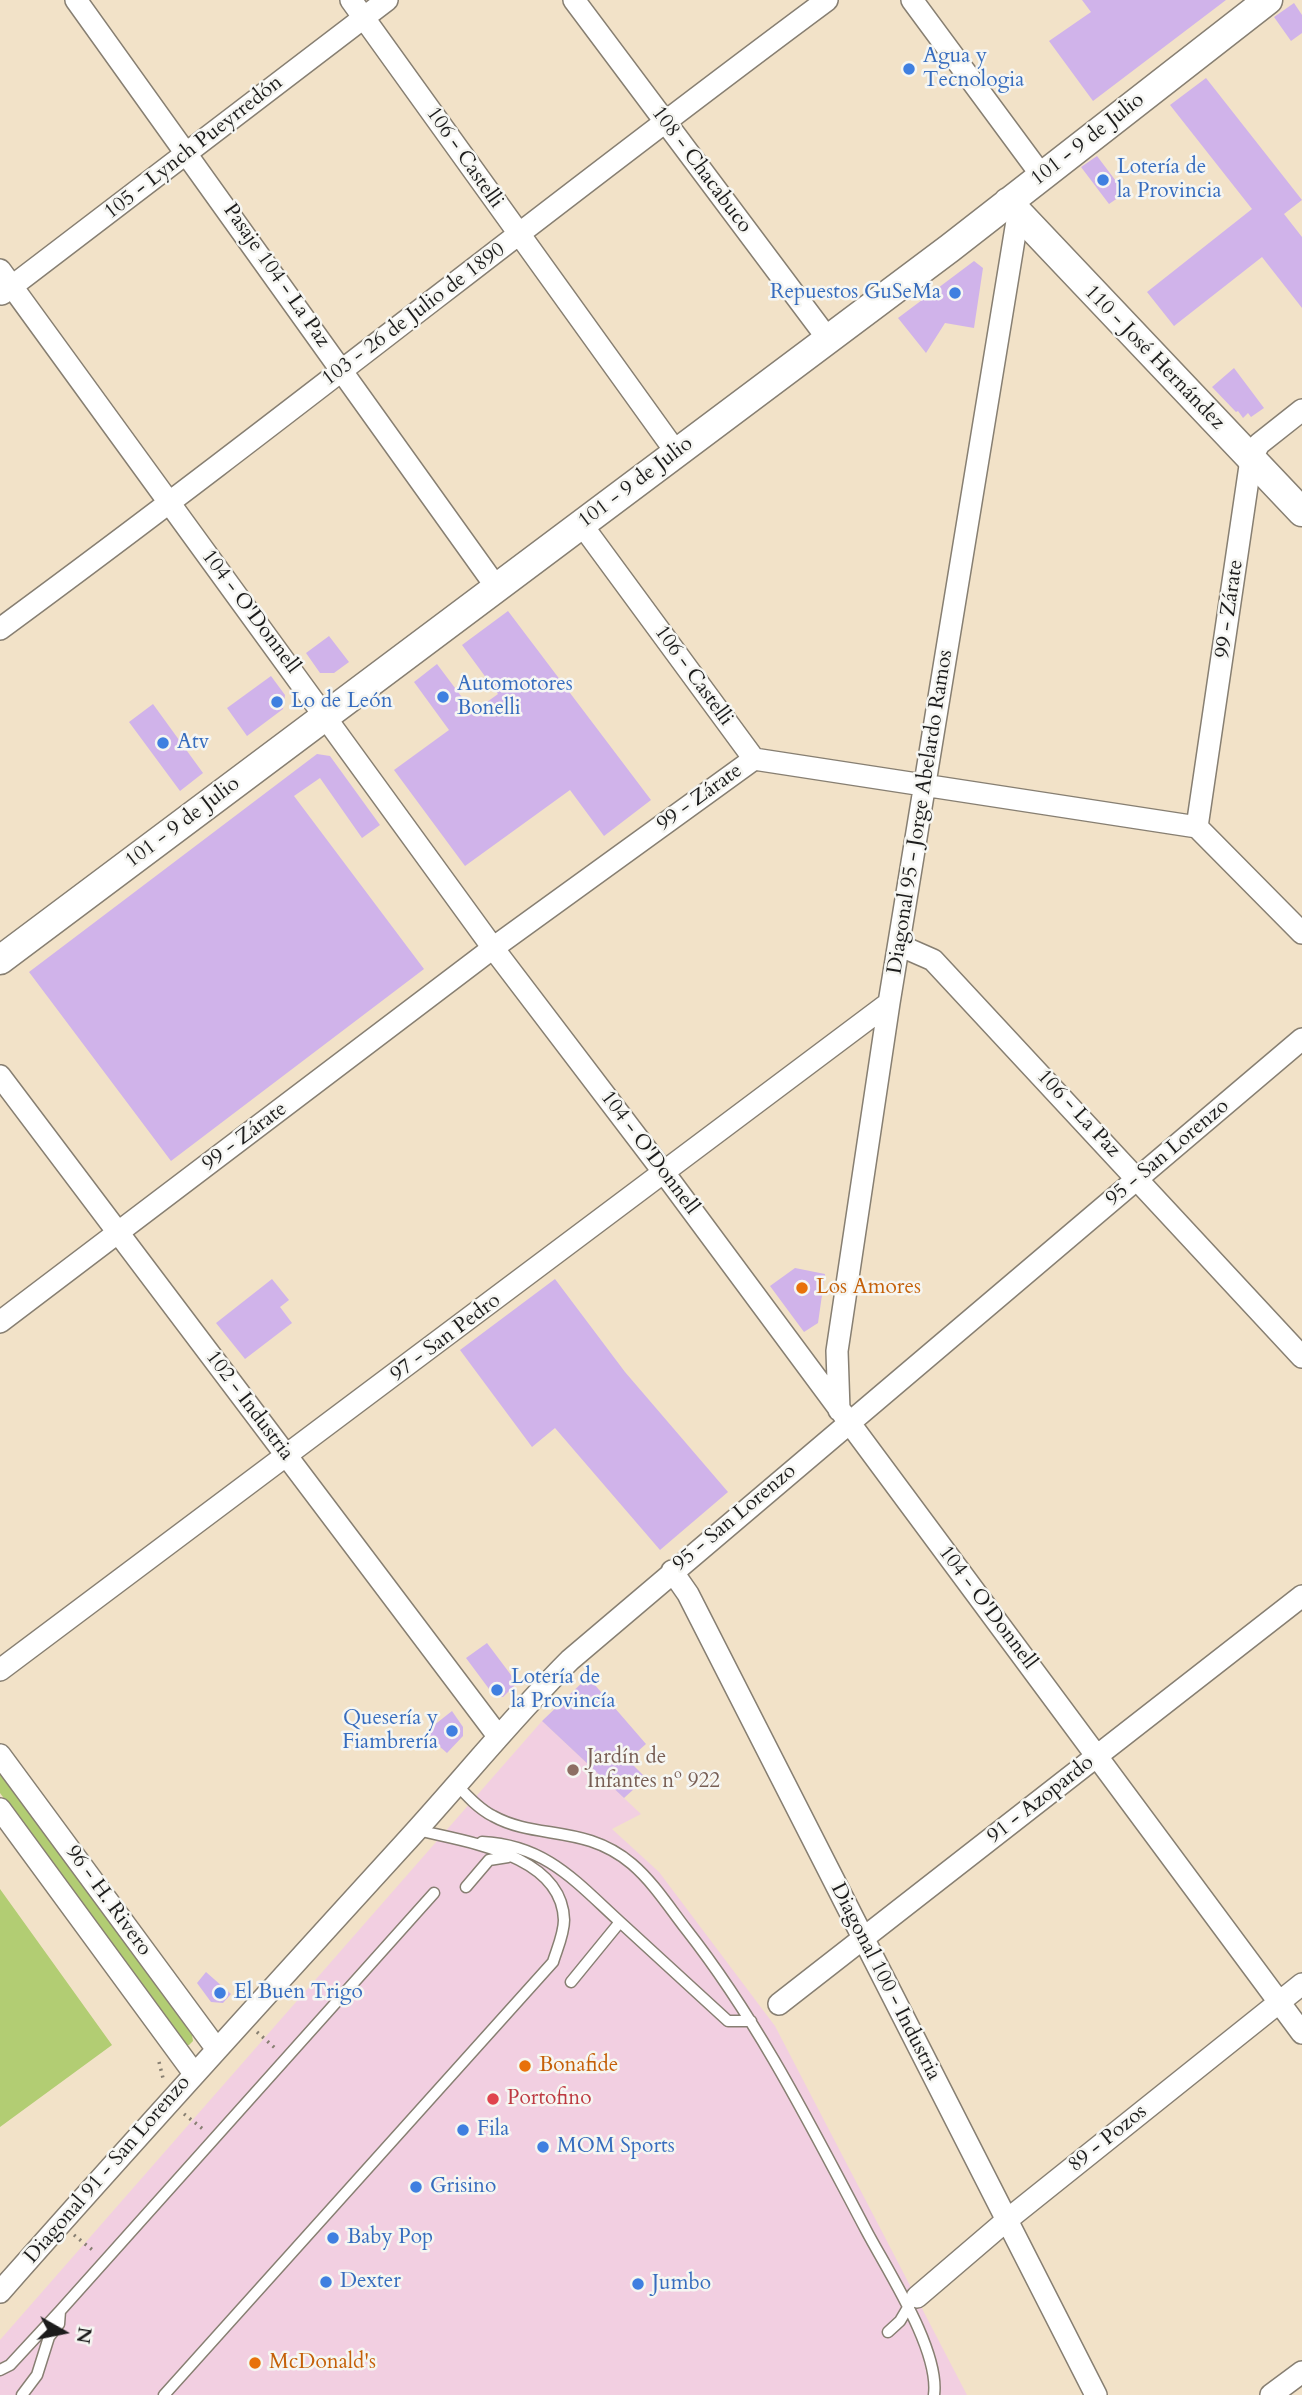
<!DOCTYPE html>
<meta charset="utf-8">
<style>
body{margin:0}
#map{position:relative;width:1302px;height:2395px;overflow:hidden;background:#f2e2c8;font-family:Cardo,serif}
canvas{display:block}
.north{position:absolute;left:28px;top:2297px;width:70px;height:70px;-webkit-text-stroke:5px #f6f6f2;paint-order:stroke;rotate:99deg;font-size:19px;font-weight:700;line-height:28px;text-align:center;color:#1c1c1c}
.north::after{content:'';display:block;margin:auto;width:24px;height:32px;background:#1c1c1c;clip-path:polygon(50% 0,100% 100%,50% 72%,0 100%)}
</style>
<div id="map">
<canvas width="1302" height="2395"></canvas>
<div class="north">N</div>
</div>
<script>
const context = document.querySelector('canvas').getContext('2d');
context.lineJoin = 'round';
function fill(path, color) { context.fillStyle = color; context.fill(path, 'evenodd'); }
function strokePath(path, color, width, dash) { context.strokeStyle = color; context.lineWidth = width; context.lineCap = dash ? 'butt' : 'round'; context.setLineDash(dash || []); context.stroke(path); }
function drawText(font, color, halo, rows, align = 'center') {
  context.font = font + ' Cardo,serif'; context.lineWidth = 5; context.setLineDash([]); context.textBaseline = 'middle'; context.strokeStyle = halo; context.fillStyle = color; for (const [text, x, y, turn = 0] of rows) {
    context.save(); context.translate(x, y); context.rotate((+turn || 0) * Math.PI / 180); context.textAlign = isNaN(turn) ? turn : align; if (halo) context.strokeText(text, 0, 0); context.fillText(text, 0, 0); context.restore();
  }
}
const built = new Path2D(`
 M542,1721L641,1814L612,1829L659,1872L775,2026L967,2395H0V2340Z`);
const green = new Path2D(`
 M0,1772L192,2035L193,2041L189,2045H184L0,1793Z
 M0,1889L112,2045L0,2127Z`);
const building = new Path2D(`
 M1082,0H1226L1093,101L1049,41L1091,12Z
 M1294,3L1302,15V33L1291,41L1274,17Z
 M1206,78L1302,200L1284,214L1302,237V308L1262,257L1174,326L1147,292L1252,209L1170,105Z
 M1097,156L1125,193L1109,204L1081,167Z
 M974,261L983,268L974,328L945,323L926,353L898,318Z
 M1234,368L1264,408L1251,417L1248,413L1243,418L1238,411L1236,412L1212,387Z
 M508,611L651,800L604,836L570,790L465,866L394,770L449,730L414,682L437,664L473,712L498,694L462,645Z
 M329,636L349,662L334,673H320L306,653Z
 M271,676L285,695L283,709L247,736L227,708Z
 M153,704L203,773L180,791L129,722Z
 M317,754L330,756L380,825L362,838L320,778L294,796L424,969L171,1161L29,972Z
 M795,1268L825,1274L818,1323L804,1332L770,1286Z
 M272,1279L289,1300L280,1307L292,1323L245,1359L216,1323Z
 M555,1279L625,1372L728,1492L660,1550L555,1428L532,1447L460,1350Z
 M487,1643L517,1683L503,1697H495L466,1658Z
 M588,1677L646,1744L628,1760L646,1778L624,1798L542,1721Z
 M452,1711L463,1727V1736L447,1753L424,1733Z
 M206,1972L231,1994L223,2003L211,2002L197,1983Z`);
const path = new Path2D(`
 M257,2032L275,2048
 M159,2062L163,2078
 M184,2114L203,2129
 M74,2235L95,2252`);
const service = new Path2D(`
 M457,1785C467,1796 479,1809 493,1816C536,1840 585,1824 632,1864C653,1882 669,1907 686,1929C759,2022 811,2126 866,2230C887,2270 940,2350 934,2395
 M482,1842C546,1845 576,1882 620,1922L571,1982
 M466,1887L489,1860L508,1857
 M620,1922L728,2021H751
 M888,2332L900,2321L910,2304
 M0,2370L10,2365L60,2311L434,1893
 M22,2395L37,2375L49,2337L59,2324L60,2311
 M164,2395L553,1962C557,1949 564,1934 564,1920C562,1854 466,1842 417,1830`);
const minor = new Path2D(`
 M76,0L497,588
 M351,0L676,452
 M574,0L828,339
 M912,0L1042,176
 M0,270L493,948L665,1174L1302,2033
 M2,294L387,0
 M582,525L754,759
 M0,629C279,424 549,206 827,0
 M1197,827L1251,459L1259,444L1302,410
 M1197,827L1302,933
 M901,946L933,960L1302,1357
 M0,1076L498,1736
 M0,1322L493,948L754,759L1197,827
 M839,1410L837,1351L889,1003L1018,215
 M672,1571L688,1594L1096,2395
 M0,1670L889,1003
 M0,1755L216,2048
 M0,1809L193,2072
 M779,2004L1302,1596
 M0,2292C133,2141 268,1993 403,1845C459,1784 511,1719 570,1660L1302,1039
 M917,2297L1007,2220L1302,1984
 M1271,2395L1302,2372`);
const tertiary = new Path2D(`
 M1008,202L1302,512
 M0,960L950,248L1268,0`);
const markers = [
 [909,69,7,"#3f7fe0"],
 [1103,180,7,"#3f7fe0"],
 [955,293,7,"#3f7fe0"],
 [443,697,7,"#3f7fe0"],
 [277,702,7,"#3f7fe0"],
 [163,743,7,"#3f7fe0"],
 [802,1288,7,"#e8710a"],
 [497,1690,7,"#3f7fe0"],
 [452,1731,7,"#3f7fe0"],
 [573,1770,7,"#8d6e63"],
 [220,1993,7,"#3f7fe0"],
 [525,2066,7,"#e8710a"],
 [493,2099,7,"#e0444e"],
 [463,2130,7,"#3f7fe0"],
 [543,2147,7,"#3f7fe0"],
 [416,2187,7,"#3f7fe0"],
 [333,2238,7,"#3f7fe0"],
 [326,2282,7,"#3f7fe0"],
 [638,2284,7,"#3f7fe0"],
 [255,2363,7,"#e8710a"]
];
const shopNames = [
 ["Agua y",923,57],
 ["Tecnologia",923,81],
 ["Lotería de",1117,168],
 ["la Provincia",1117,192],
 ["Repuestos GuSeMa",941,293,"right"],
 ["Automotores",457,685],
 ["Bonelli",457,709],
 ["Lo de León",291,702],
 ["Atv",177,743],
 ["Lotería de",511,1678],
 ["la Provincía",511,1702],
 ["Quesería y",438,1719,"right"],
 ["Fiambrería",438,1743,"right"],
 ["El Buen Trigo",234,1993],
 ["Fila",477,2130],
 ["MOM Sports",557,2147],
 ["Grisino",430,2187],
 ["Baby Pop",347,2238],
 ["Dexter",340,2282],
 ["Jumbo",652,2284]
];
const streetNames = [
 ["101 - 9 de Julio",1088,140,-38],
 ["105 - Lynch Pueyrredón",194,148,-38],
 ["106 - Castelli",464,158,55],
 ["108 - Chacabuco",701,170,53],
 ["Pasaje 104 - La Paz",276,276,55],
 ["103 - 26 de Julio de 1890",414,315,-37],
 ["110 - José Hernández",1154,358,46],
 ["101 - 9 de Julio",636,483,-37],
 ["99 - Zárate",1230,609,-82],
 ["104 - O'Donnell",250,612,53],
 ["106 - Castelli",693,676,54],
 ["99 - Zárate",700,798,-36],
 ["Diagonal 95 - Jorge Abelardo Ramos",921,812,-81],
 ["101 - 9 de Julio",183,823,-37],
 ["106 - La Paz",1078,1114,47],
 ["99 - Zárate",245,1137,-37],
 ["104 - O'Donnell",649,1153,53],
 ["95 - San Lorenzo",1168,1153,-40],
 ["97 - San Pedro",446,1338,-37],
 ["102 - Industria",249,1406,53],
 ["95 - San Lorenzo",735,1518,-40],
 ["104 - O'Donnell",987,1608,53],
 ["91 - Azopardo",1041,1800,-38],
 ["96 - H. Rivero",108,1901,54],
 ["Diagonal 100 - Industria",885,1982,63],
 ["89 - Pozos",1108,2139,-39],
 ["Diagonal 91 - San Lorenzo",108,2170,-49]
];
const foodNames = [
 ["Los Amores",816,1288],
 ["Bonafide",539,2066],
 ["McDonald's",269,2363]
];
const educationNames = [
 ["Jardín de",587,1758],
 ["Infantes nº 922",587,1782]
];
const healthNames = [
 ["Portofino",507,2099]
];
fill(built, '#f2cfe1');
fill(green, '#b2cd73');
fill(building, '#d0b3ea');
strokePath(service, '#877f72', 13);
strokePath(minor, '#877f72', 24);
strokePath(tertiary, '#877f72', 31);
strokePath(path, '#877f72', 3.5, [2, 5]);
strokePath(service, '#fff', 10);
strokePath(minor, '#fff', 21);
strokePath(tertiary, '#fff', 28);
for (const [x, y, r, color] of markers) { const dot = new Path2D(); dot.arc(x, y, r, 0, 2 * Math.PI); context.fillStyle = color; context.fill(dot); strokePath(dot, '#f6f6f2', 2.5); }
drawText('21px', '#366cbe', '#f6f6f2', shopNames, 'left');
drawText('21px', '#1c1c1c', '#f6f6f2', streetNames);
drawText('21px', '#c56008', '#f6f6f2', foodNames, 'left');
drawText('21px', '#785e54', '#f6f6f2', educationNames, 'left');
drawText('21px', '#be3a42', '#f6f6f2', healthNames, 'left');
</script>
